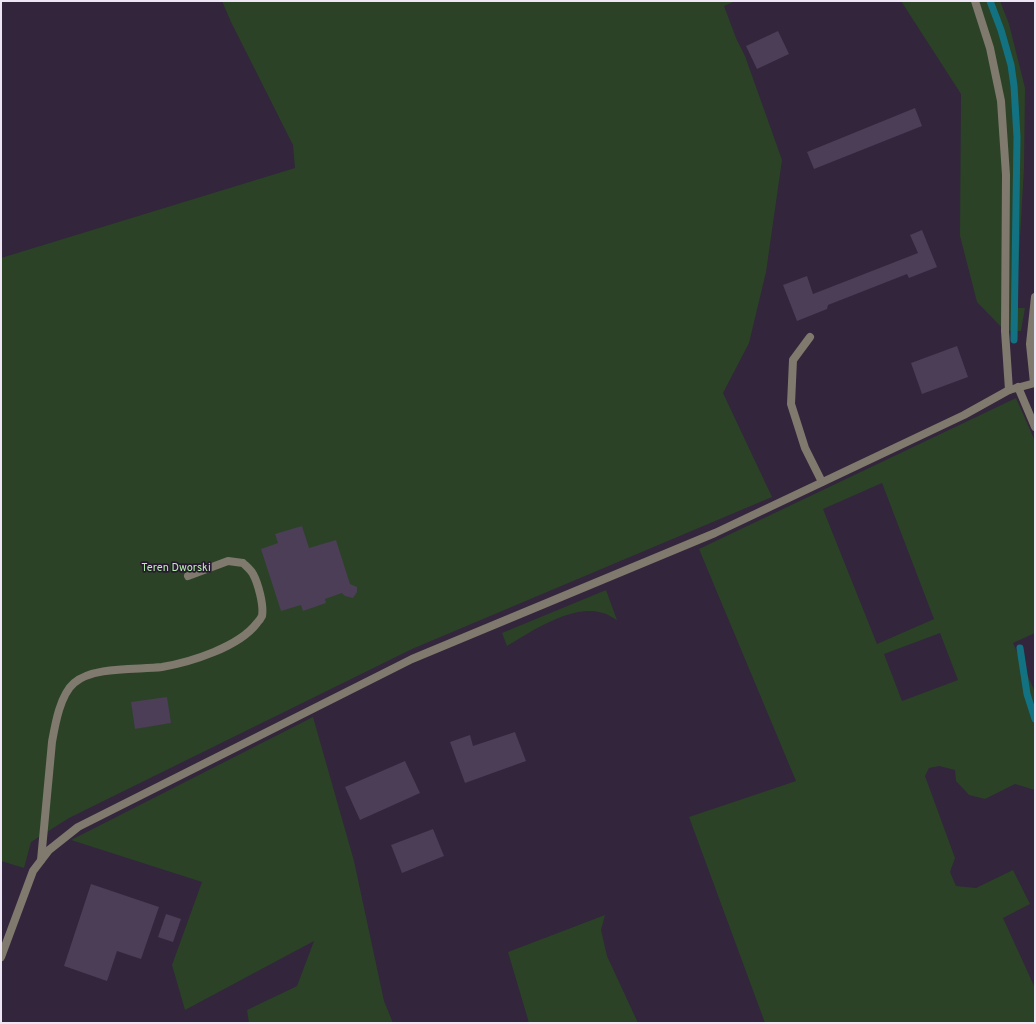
<!DOCTYPE html>
<style>
body{margin:0}
#map{position:relative;width:1036px;height:1024px;overflow:hidden;background:#32253c;font-family:Overpass,sans-serif}
canvas{display:block}
.frame{position:absolute;inset:0;border:2px solid #eee6f5;pointer-events:none}
</style>
<div id="map">
<canvas width="1036" height="1024"></canvas>
<div class="frame"></div>
</div>
<script>
const context = document.querySelector('canvas').getContext('2d');
context.lineJoin = 'round';
function fill(path, color) { context.fillStyle = color; context.fill(path, 'evenodd'); }
function strokePath(path, color, width, dash) { context.strokeStyle = color; context.lineWidth = width; context.lineCap = dash ? 'butt' : 'round'; context.setLineDash(dash || []); context.stroke(path); }
function drawText(font, color, halo, rows, align = 'center') {
  context.font = font + ' Overpass,sans-serif'; context.lineWidth = 3.5; context.setLineDash([]); context.textBaseline = 'middle'; context.strokeStyle = halo; context.fillStyle = color; for (const [text, x, y, turn = 0] of rows) {
    context.save(); context.translate(x, y); context.rotate((+turn || 0) * Math.PI / 180); context.textAlign = isNaN(turn) ? turn : align; if (halo) context.strokeText(text, 0, 0); context.fillText(text, 0, 0); context.restore();
  }
}
const green = new Path2D(`
 M222,1H736L724,6L736,38L745,56L782,160L766,272L749,343L723,393L772,497L412,649L69,818L31,842L24,868L1,861V258L295,168L293,145L231,22Z
 M901,1H1000L1009,24L1025,88L1024,168L1016,308H1025L1021,331H1005L977,302L960,236L961,94Z
 M1016,398L1035,441V633L1013,643L1035,692V790L1015,784L985,799L969,795L956,781L955,770L939,766L929,768L925,776L955,858L950,872L956,886L976,888L1013,870L1030,904L1003,918L1035,988V1023H765L689,817L796,781L699,549ZM882,483L934,619L877,644L823,509ZM940,633L958,680L902,701L884,654Z
 M606,590L617,620C613,618 608,614 603,613C573,603 532,631 507,646L502,633Z
 M313,717L354,861L384,1001L393,1023H249L247,1010L297,986L314,941L185,1010L172,965L202,882L71,840Z
 M605,915L601,930L607,956L638,1023H529L508,952Z`);
const stream = new Path2D(`
 M990,1L1001,30L1011,65L1014,86L1017,137L1014,340
 M1020,648L1027,694L1035,719`);
const building = new Path2D(`
 M778,31L789,54L757,69L746,46Z
 M915,108L922,126L814,169L807,152Z
 M922,230L937,267L909,278L907,274L828,305L827,309L797,321L783,285L807,276L813,294L918,253L910,235Z
 M957,346L968,377L922,394L911,363Z
 M302,526L309,548L336,540L350,584L357,587V592L353,598L345,596L342,593L325,599L326,603L303,611L301,605L281,611L261,549L278,543L275,534Z
 M167,697L171,723L135,729L131,702Z
 M515,732L526,761L465,783L450,742L470,735L473,746Z
 M405,761L420,793L360,820L345,787Z
 M433,829L444,856L402,873L391,845Z
 M91,884L159,907L141,959L117,951L107,981L64,966Z
 M166,914L181,919L173,942L158,937Z`);
const service = new Path2D(`
 M975,1L990,48L1001,101L1006,175L1005,331L1009,390
 M810,337L793,360L791,404L805,448L822,482
 M1034,383L1030,344L1035,297
 M1018,387L1035,427
 M41,860L52,742C55,725 60,695 74,683C93,666 138,670 162,667C191,662 239,647 257,623C259,621 261,618 262,616C264,605 258,583 253,574C251,570 246,566 243,563L228,561L188,576`);
const minor = new Path2D(`
 M1,957L33,871L49,850L78,827L412,659L715,533L964,415L1009,390L1035,383`);
const parkNames = [
 ["Teren Dworski",176,569]
];
fill(green, '#2b4227');
strokePath(stream, '#137282', 7);
fill(building, '#4b3e56');
strokePath(service, '#80796d', 8);
strokePath(minor, '#80796d', 8);
drawText('11px', '#b4f2ab', '#281b31', parkNames);
</script>
